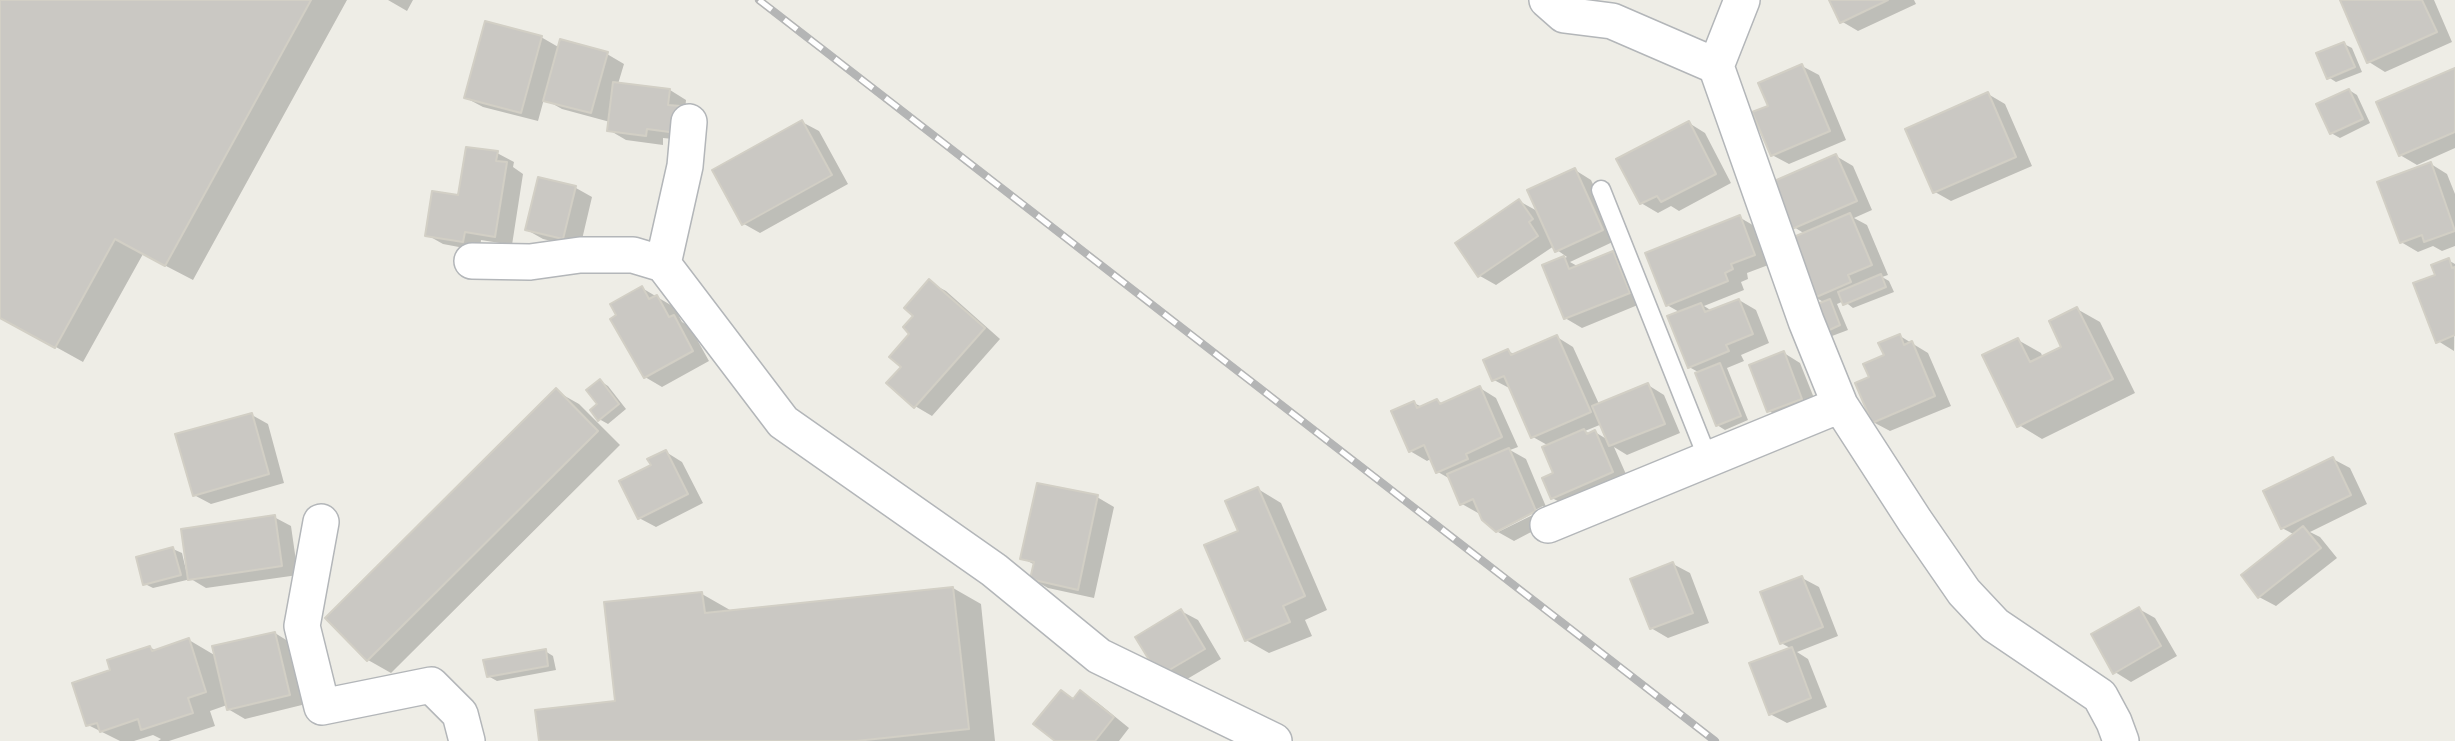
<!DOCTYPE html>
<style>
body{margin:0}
canvas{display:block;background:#eeede6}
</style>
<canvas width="2455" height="741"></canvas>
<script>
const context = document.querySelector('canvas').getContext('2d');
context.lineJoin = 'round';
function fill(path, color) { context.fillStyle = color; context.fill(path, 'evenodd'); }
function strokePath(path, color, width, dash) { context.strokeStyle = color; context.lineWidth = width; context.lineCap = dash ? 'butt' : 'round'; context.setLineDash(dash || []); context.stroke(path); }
const shadow = new Path2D(`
 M0,0H347L193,280L143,254L83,362L0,316Z
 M388,0H413L407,11Z
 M1831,0H1914L1916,4L1858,31L1841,21Z
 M2341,0H2434L2452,42L2385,72L2369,62Z
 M541,37L560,48L607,54L624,64L618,84L670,90L686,100L685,111L694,141L663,138V145L626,140L609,130L610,122L562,109L544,99L538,121L483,107L466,98Z
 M2344,44L2352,48L2362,72L2336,82L2328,77Z
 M1802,66L1819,75L1846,140L1789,164L1772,155Z
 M2455,70V148L2417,165L2400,155Z
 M2349,90L2357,95L2370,123L2340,138L2331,133Z
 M1988,94L2005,104L2032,166L1951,201L1935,192Z
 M802,122L819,131L848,184L760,233L744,224Z
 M1689,123L1705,133L1731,183L1679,211L1671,206L1658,213L1641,203Z
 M497,153L514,162L513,167L523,174L512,245L481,240L480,251L443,244L427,235Z
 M1836,156L1853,166L1872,210L1854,218L1867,225L1888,275L1882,277L1889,281L1894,292L1853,308L1844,301L1837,304L1848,330L1832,336L1824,331L1825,303L1815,297L1805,234L1794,227Z
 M2431,164L2447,174L2455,194V246L2442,251L2433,246L2418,252L2401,242Z
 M1575,170L1591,180L1619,239L1570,262L1579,267L1613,253L1629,263L1645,302L1582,328L1565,318L1545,266L1567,257L1557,250L1554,246L1496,285L1480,276L1519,201L1539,212Z
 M539,179L576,188L592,197L580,248L543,239L527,230Z
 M1739,217L1756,227L1771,264L1747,273L1748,279L1741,282L1744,290L1704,306L1712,311L1739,300L1756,310L1769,343L1741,355L1744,361L1727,368L1748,420L1725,430L1717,425L1700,373L1689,367L1681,313L1667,305Z
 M2448,260L2455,264L2454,351L2438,341L2437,276Z
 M929,282L946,291L1000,339L932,416L915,406L903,367L915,315Z
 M642,288L674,307L682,322L690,327L709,361L662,387L645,377L619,316Z
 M2077,309L2100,322L2135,393L2042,439L2019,425L2018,340L2041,353L2043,358L2064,348Z
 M1900,336L1928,353L1951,406L1890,431L1873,422L1871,378Z
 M1557,337L1573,347L1599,404L1648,385L1664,395L1680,433L1627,455L1614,447L1629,481L1569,507L1552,498L1555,474L1549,446L1533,437L1511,389L1494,380L1508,351L1516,355ZM1602,424L1608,440L1595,432L1590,434L1585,431Z
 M1784,353L1800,363L1818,408L1785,421L1769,411Z
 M600,381L608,386L626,409L608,424L599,419Z
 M1480,388L1496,398L1518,447L1510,450L1526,459L1552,521L1514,541L1498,532L1545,509L1543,506L1498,529V532L1481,512L1478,513L1462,504L1452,480L1438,472L1432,458L1427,461L1410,451L1414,403L1422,407L1437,401L1444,404Z
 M556,391L579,404L620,445L391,673L368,660Z
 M252,415L268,424L284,483L211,504L194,495Z
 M666,452L682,462L703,503L656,527L639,518L653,466Z
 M2333,459L2350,468L2367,504L2310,532L2320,537L2337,558L2276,606L2259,597L2295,535L2282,528Z
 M1258,489L1281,503L1327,610L1305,620L1312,636L1269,653L1246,640L1240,532Z
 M1097,497L1114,507L1094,598L1048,588L1032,579L1035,565L1022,558Z
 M274,517L291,526L298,575L206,588L191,579L153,588L145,584L173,549L182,553L186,570H188Z
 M1673,564L1690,573L1709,623L1668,638L1651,628Z
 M1802,578L1819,587L1838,636L1797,652L1808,659L1827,707L1787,723L1770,714L1792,649L1781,643Z
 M953,588L981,604L995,741H540L617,703L702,594L730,610V612Z
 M2139,609L2155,618L2177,656L2131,682L2115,672Z
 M1181,611L1198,620L1221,659L1177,685L1160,675Z
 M275,633L291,643L306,704L245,719L228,709L227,705L210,711L215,726L169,741H158L161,739L153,735L134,741H120L88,725L112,671L150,647L156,651L189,640L216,656Z
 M545,651L553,656L556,670L497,681L488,676Z
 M1062,692L1075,699L1080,692L1097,702L1129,728L1119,741H1057Z`);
const building = new Path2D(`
 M0,0H311L165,266L115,239L55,348L0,318Z
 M1829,0H1888L1840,23Z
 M2340,0H2422L2437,32L2367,63Z
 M485,21L542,36L521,113L464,98Z
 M560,39L608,52L591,113L543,101Z
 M2344,42L2355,67L2327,79L2316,53Z
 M1802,64L1830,131L1771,156L1752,112L1768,106L1758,83Z
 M2455,68V132L2399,156L2376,102Z
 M613,82L670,89L668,105L680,106L677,133L647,129L646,136L607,131Z
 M2349,89L2363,119L2330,134L2316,104Z
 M1988,92L2016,157L1933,193L1905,129Z
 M802,120L832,175L742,225L712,170Z
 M1689,121L1716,174L1661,202L1657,196L1640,204L1616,159Z
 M466,147L498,151L496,161L507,162L495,237L465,232L463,242L425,236L432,191L458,195Z
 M1836,154L1857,201L1792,229L1772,182Z
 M2431,162L2455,231L2424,242L2422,235L2400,243L2377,182Z
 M1575,168L1603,230L1555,252L1527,190Z
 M538,177L576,186L563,239L525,230Z
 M1519,199L1533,219L1529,222L1538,236L1478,277L1455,243Z
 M1850,213L1872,265L1848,275L1851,282L1814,298L1789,239Z
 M1740,215L1755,255L1731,264L1733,269L1725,273L1728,281L1666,306L1645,253Z
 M1613,251L1630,293L1564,319L1542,265L1564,256L1569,269Z
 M2449,258L2452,268L2455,267V335L2436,343L2413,283L2435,275L2431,265Z
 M1881,274L1886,287L1843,305L1838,292Z
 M929,279L985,328L914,408L886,383L901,367L889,357L909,334L903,327L913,316L904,308Z
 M642,286L649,299L657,295L669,317L674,315L693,351L644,378L610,319L616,315L610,304Z
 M1739,299L1753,334L1726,345L1729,351L1688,368L1667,316L1701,303L1705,312Z
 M1830,299L1840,325L1823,333L1812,306Z
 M2077,307L2113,379L2017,427L1982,355L2018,338L2030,362L2061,347L2049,321Z
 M1900,334L1904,345L1912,341L1935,396L1872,423L1855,383L1869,377L1863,364L1884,355L1878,343Z
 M1557,335L1591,412L1531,438L1504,376L1492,381L1483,360L1508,349L1511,355Z
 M1784,351L1802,399L1767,412L1749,365Z
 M1720,363L1741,416L1716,426L1695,373Z
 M600,379L619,404L598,421L590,410L597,404L586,390Z
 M1648,383L1665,424L1609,446L1592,406Z
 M1480,386L1502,437L1466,454L1468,459L1436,473L1424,445L1409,452L1391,411L1414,401L1417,408L1437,399L1440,404Z
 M556,388L598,431L367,661L325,618Z
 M252,413L269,474L193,496L175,434Z
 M1584,429L1587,434L1595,430L1613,472L1551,499L1542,478L1553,473L1542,447Z
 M1509,448L1536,511L1496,532L1482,520L1473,499L1460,505L1447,474Z
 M666,450L688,494L638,519L619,481L651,465L647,459Z
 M2333,457L2351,495L2281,529L2263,491Z
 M1037,483L1098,495L1078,590L1030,579L1034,562L1020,559Z
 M1258,487L1305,596L1283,606L1290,622L1245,641L1204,545L1238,531L1225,501Z
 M275,515L282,566L188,580L181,529Z
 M2303,526L2321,548L2258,598L2241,575Z
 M173,547L181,575L143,585L136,557Z
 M1673,562L1693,613L1650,629L1630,579Z
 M1802,576L1823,627L1780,644L1760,592Z
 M953,587L969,729L856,741H539L535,710L615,701L604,602L702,592L705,613Z
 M2139,607L2161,646L2113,674L2091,634Z
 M1181,609L1205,649L1159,676L1135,637Z
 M275,632L290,695L227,710L212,646Z
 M189,638L206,692L188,698L193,713L141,730L138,719L100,732L97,723L86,726L72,683L110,670L107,660L150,646L152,651Z
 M1792,647L1811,698L1769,715L1749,663Z
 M546,649L548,666L487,677L483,660Z
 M1061,690L1073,699L1080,690L1114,717L1095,741H1055L1033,724Z`);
const service = new Path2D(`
 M1601,190L1708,459`);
const minor = new Path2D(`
 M1547,0L1564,15L1612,21L1716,66
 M1742,0L1716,66L1806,321L1840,405L1915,521L1964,592L1995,625L2100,696L2114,722L2121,741
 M689,122L685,166L663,264L783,422L994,570L1099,656L1274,741
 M472,261L530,262L580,255H633L663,264
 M321,522L302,626L322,707L431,685L460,714L467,741
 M1548,525L1840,405`);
const rail = new Path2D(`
 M759,0L1715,741`);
fill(shadow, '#0003');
fill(building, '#cac8c3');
strokePath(building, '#d2cfc5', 2);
strokePath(service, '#b3b6b9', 21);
strokePath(minor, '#b3b6b9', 38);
strokePath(service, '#fff', 18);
strokePath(minor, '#fff', 35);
strokePath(rail, '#b4b5b5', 8);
strokePath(rail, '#fff', 5, [16]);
</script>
